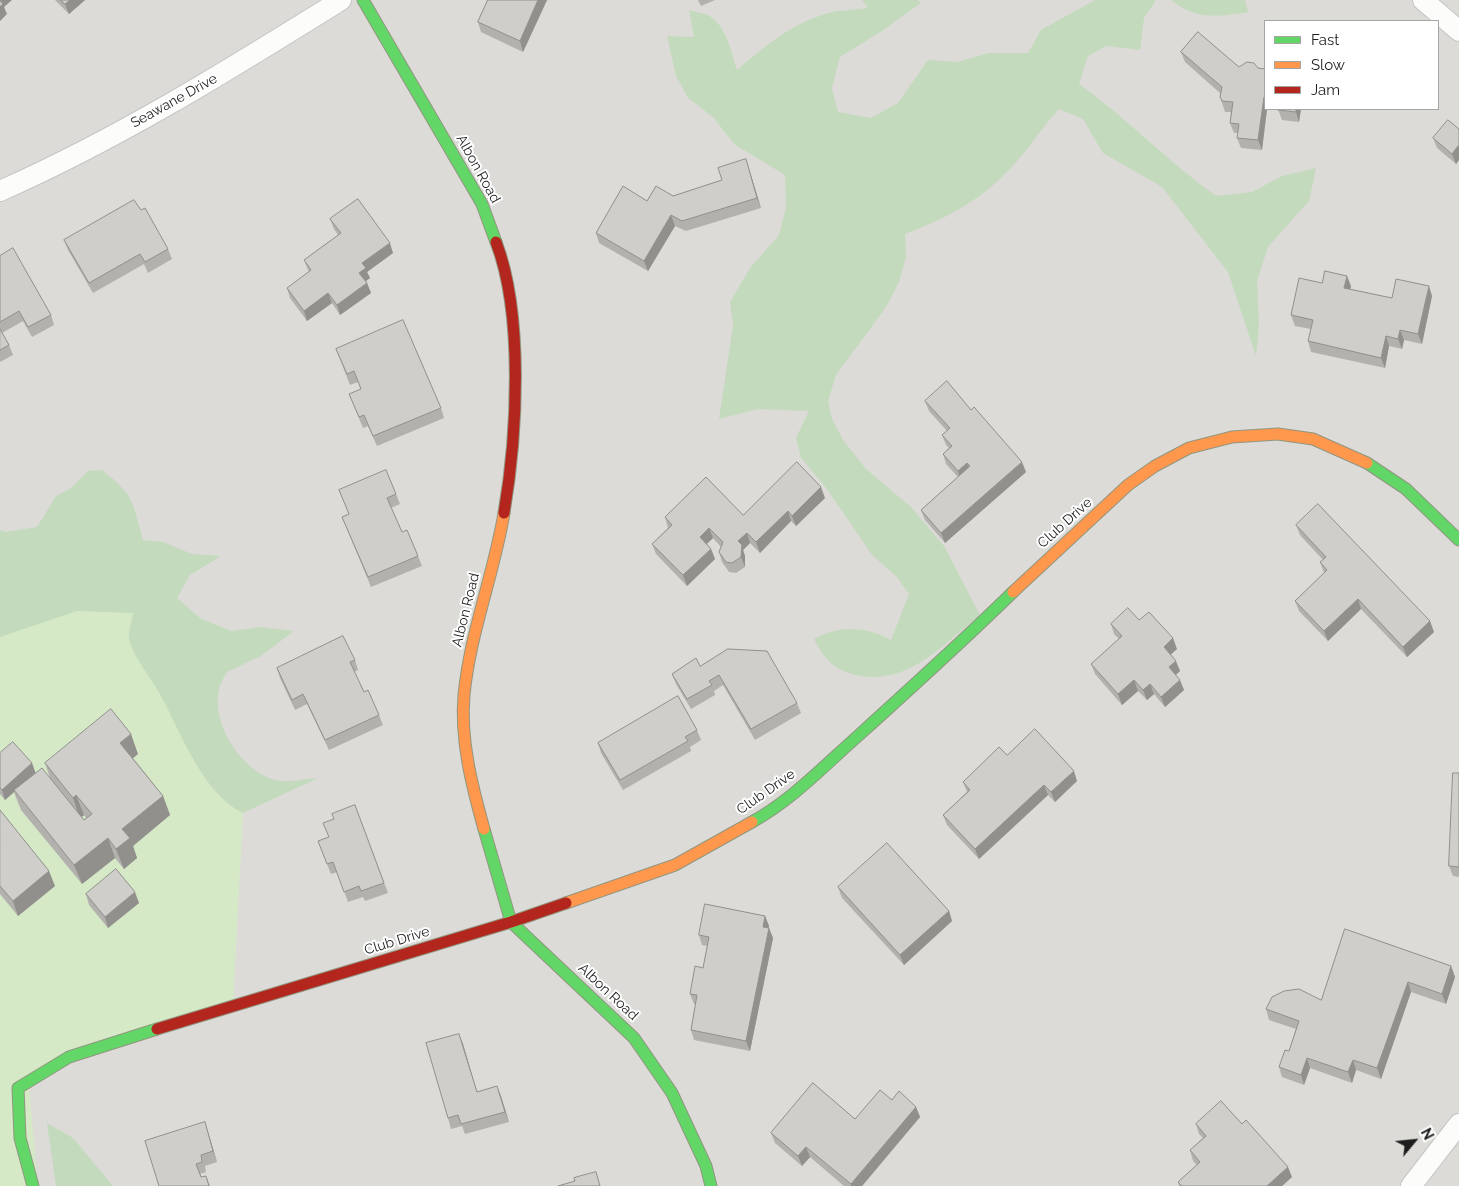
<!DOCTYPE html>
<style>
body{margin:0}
#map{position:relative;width:1459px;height:1186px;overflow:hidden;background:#edece7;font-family:Raleway,sans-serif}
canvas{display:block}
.legend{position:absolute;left:1264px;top:20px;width:175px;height:90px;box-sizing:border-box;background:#fff;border:1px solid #a5a5a5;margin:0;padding:6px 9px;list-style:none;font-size:15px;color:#1e1e1e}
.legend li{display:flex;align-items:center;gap:10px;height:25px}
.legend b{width:25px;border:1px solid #a5a5a5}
.north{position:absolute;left:1389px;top:1116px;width:50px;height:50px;-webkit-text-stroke:4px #fff;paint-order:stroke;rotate:62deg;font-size:14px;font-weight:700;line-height:20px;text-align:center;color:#1e1e1e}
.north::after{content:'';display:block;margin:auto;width:18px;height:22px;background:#1e1e1e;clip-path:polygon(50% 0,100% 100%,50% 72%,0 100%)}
</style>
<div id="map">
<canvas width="1459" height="1186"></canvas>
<ul class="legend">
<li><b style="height:6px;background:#63d668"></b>Fast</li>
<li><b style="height:6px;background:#ff974d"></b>Slow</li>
<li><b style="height:6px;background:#b3261e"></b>Jam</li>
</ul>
<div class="north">N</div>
</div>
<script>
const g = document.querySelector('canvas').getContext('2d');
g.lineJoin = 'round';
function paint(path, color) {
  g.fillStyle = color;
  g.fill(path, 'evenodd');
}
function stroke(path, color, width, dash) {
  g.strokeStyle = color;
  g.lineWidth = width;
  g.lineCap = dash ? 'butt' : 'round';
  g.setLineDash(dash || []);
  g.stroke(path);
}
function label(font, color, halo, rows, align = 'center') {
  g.font = font + ' Raleway,sans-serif';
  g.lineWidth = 4;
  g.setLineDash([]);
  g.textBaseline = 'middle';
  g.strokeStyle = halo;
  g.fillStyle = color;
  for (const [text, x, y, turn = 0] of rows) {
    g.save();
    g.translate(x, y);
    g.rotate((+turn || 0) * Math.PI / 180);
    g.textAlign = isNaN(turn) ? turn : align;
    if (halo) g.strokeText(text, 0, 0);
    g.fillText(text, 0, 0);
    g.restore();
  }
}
const residential = new Path2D(`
 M0 0H1459V1186H38L18 1110 0 620ZM1265 21H1438V109H1265Z`);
const grass = new Path2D(`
 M145 572 243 813 233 1006 28 1076 38 1186H0V620Z`);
const forest = new Path2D(`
 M862 0H918L921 3 882 31 840 57 832 88 838 112 871 118 898 103 928 60 957 62 989 53H1028L1041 30 1095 0H1156L1144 18 1140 50 1106 46 1088 56 1079 84C1128 119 1168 162 1216 196L1252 192 1282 176 1316 168 1309 201 1268 247 1257 281 1259 325 1256 356 1228 272 1162 187 1103 153 1083 119 1059 109C1044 125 1032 144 1017 161 985 198 950 217 905 234L906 257 899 282 886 307 836 375 828 401 832 419 843 440 866 469 911 507 944 546 980 615C946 642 910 684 862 676 836 672 826 662 814 639 840 625 866 626 891 640L909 594 896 576 872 555 827 489 801 458 796 438 809 411 758 409 719 419 733 325 730 302 750 268 779 235 786 207 785 175 734 144 713 117 688 98 676 76 667 36 694 37 689 10C694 12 703 13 708 15 727 26 731 52 737 70 763 48 788 26 822 15 836 10 853 10 868 8Z
 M1171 0H1245L1248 12C1218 17 1195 20 1171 0Z
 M102 470C135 496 132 501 143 540L163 542 192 554 221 556 190 575 177 598 200 618 231 631 262 627 294 631 261 656 227 672C224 677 220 684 219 690 211 724 242 771 275 780 287 783 305 779 318 778L243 813C203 794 181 733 161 696 151 677 134 659 129 639 128 632 132 620 133 613L77 611 0 637V530L5 532 37 527 56 496 71 488 88 471Z
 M47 1123 73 1138 113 1186H56Z`);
const street = new Path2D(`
 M1423 0 1459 31
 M0 191C120 138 230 69 341 0
 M1411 1186 1459 1124`);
const fast = new Path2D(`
 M363 0 482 204 496 242
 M1367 463 1406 489 1459 540
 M752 822C792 800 825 765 859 735 911 688 963 641 1013 592
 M484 829 511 922 634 1038 672 1093 706 1166 711 1186
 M33 1186 20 1138 18 1088 69 1057 157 1029`);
const slow = new Path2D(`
 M1013 592 1128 485 1155 466 1189 448 1232 437 1278 434 1313 439 1367 463
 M484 829C472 786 460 740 464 695 470 633 494 574 504 513
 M566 903 675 865 752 822`);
const jam = new Path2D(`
 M496 242C524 315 517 437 504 513
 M157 1029 511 922 566 903`);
const wall = new Path2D(`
 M55 0H85L69 14Z
 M488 0H547L523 52 481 32 478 22Z
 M698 0H715L701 6Z
 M1181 52 1239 67 1265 69V109H1267L1262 150 1241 148 1237 138 1238 133H1234L1230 123 1231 112H1225L1220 97V93L1185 62Z
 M1278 109H1301L1299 122 1282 120Z
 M1459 129V160L1456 164 1437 148 1433 138Z
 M746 159 761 208 686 231 675 226 648 271 599 243 596 233 647 201 673 196 722 180Z
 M141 210 168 249 172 259 148 273 144 264 93 293 68 250 64 240Z
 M330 219 393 253 367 272 370 278 366 281 371 293 340 315 332 303 307 321 290 298 287 288 309 272 304 260 338 235 334 229Z
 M0 256 51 315 54 325 32 337 23 321 2 333 9 345 13 355 0 362Z
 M1322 283 1351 286 1350 289 1392 298 1432 296 1422 344 1404 340 1402 349 1389 346 1385 368 1311 352 1308 341 1311 329 1295 326 1291 315Z
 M336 349 441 408 444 418 377 446 368 426 363 428 349 394 361 390 358 382 350 385Z
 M925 401 1026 472 945 543 925 520 921 510 958 477 946 464 943 454 949 448 946 445 942 435 947 431 929 411Z
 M339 490 396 494 400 504 391 508 402 532 418 556 422 566 371 587 342 517 349 514Z
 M825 498 796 526 791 521 760 553 750 543 743 550 745 556V567L736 573 729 572 722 562 719 552 721 547 713 538 707 544 711 549 715 559 687 586 656 554 652 544 668 528 665 517 743 515Z
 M1296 525 1434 632 1407 657 1361 609 1328 641 1299 611 1295 601 1324 573 1320 562 1323 560 1300 535Z
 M1139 620 1177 649 1171 654 1180 671 1176 675 1184 690 1165 707 1154 694 1147 700 1138 691 1122 705 1095 674 1091 664 1119 639 1114 634 1111 624Z
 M355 660 358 670 354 672 364 692 379 715 383 725 329 750 307 704 295 710 280 678 277 668Z
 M700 666 797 703 801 713 755 740 723 685 714 691 715 695 691 709 676 684 672 674Z
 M697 730 701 740 690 747 691 751 623 790 601 753 598 743Z
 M0 753 32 763 35 773 50 778 45 763 138 754 133 758 163 796 170 815 133 846 137 858 124 869 115 858 82 884 21 810 14 792 5 800 0 794ZM84 815 86 818 84 820 82 817Z
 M1007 755 1077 781 1055 802 1048 795 979 859 947 825 943 815 967 792 963 782Z
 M1459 773V877L1453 876 1449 866Z
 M355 805 388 893 365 901 363 897 348 902 337 872 331 874 318 841 329 837 333 820Z
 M0 810 55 886 18 916 0 894Z
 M838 887 949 911 952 921 904 965 842 898Z
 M86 894 139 903 108 928 89 905Z
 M765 916 769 926 768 928 773 938 750 1051 694 1040 691 1030 696 1004H694L690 994 703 968 707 946 702 945 699 935Z
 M1451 966 1455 977 1446 1004 1411 992 1381 1079 1356 1070 1352 1083 1310 1068 1304 1085 1282 1077 1279 1067 1289 1051 1296 1029 1269 1020 1266 1009 1321 1000Z
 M463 1044 477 1092 497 1086 509 1122 465 1134 462 1126 451 1129 448 1118Z
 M892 1100 916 1107 920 1117 862 1186H844L810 1157 802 1166 775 1143 771 1133 855 1119Z
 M205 1122 217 1162 205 1166 206 1172 200 1174 201 1177 206 1176 210 1186H159Z
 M1196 1124 1292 1177 1282 1186H1179L1178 1182 1197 1165 1193 1161 1190 1150 1203 1138 1199 1134Z`);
const shadedWall = new Path2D(`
 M0 0H12L4 7 7 14 0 21Z
 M70 0H85L69 14 65 4Z
 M538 0H547L523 52 520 41Z
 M1264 97 1265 101V109H1267L1262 150 1258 140Z
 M1296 109H1301L1299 122 1296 112Z
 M1458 146 1459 148V160L1456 164 1452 154Z
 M746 159 749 169 761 208 757 198Z
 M671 215 675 226 648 271 644 261Z
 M390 243 393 253 367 272 370 278 363 283 359 273 362 263Z
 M1347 276 1351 286 1348 298 1344 288Z
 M367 283 371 293 340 315 337 305Z
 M1429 286 1432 296 1422 344 1418 334Z
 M328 293 332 303 307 321 304 311Z
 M1400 330 1404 340 1402 349 1398 339Z
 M1386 336 1389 346 1385 368 1381 358Z
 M1022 462 1026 472 945 543 941 533Z
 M967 463 971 473 961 482 958 471Z
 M821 487 825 498 796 526 792 516Z
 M788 511 791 521 760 553 756 542Z
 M709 528 713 538 703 547 700 537Z
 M747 533 750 543 743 550 745 556V567L741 557 738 541Z
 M711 549 715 559 687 586 683 575Z
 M1358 599 1361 609 1328 641 1324 631Z
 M1430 621 1434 632 1407 657 1403 647Z
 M1173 638 1177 649 1168 657 1164 647Z
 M1176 661 1180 671 1173 677 1169 667Z
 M1134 680 1138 691 1122 705 1118 694Z
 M1180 680 1184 690 1165 707 1161 697Z
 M1150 684 1154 694 1147 700 1143 690Z
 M131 734 138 754 128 762 120 743Z
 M32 763 36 774 14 790V792L5 800 2 790Z
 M1074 771 1077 781 1055 802 1051 792Z
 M1044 785 1048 795 979 859 975 849Z
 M76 795 84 815 80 818 73 798Z
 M163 796 170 815 133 846 137 858 124 869 116 849 122 829Z
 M108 838 115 858 82 884 74 865Z
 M49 871 55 886 18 916 13 901Z
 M135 892 139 903 108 928 105 917Z
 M949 911 952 921 904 965 900 955Z
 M765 916 769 926 767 937 763 927Z
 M769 928 773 938 750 1051 746 1041Z
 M1451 966 1455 977 1446 1004 1442 994Z
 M1408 982 1411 992 1381 1079 1377 1068Z
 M459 1034 463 1044 480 1102 477 1092Z
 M1307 1058 1310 1068 1304 1085 1301 1075Z
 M1353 1060 1356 1070 1352 1083 1348 1072Z
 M497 1086 501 1096 509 1122 505 1112Z
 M916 1107 920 1117 862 1186H851V1184Z
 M205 1122 217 1162 213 1151Z
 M806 1147 810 1157 802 1166 798 1156Z
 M1288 1167 1292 1177 1282 1186H1267Z`);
const building = new Path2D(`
 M0 0 3 4 0 7Z
 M61 0H70L65 4Z
 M488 0H538L520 41 478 22Z
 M1198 32 1239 67 1247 62 1254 63 1258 68 1265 69V97H1264L1258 140 1237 138 1239 124 1230 123 1233 102 1222 101 1220 97 1222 87 1181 52Z
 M1278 109H1296V112L1278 110Z
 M1448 120 1459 129V147L1458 146 1452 154 1433 138Z
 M746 159 757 198 682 221 671 215 644 261 596 233 623 186 647 201 656 186 673 196 722 180 718 168Z
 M358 199 390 243 362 263 366 268 359 273 367 283 337 305 328 293 304 311 287 288 311 270 304 260 341 233 330 219Z
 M134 200 141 210 145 208 168 249 145 262 140 254 89 283 64 240Z
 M13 248 51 315 28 327 19 311 0 322V256Z
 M1325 271 1347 276 1344 288 1392 298 1396 279 1429 286 1418 334 1400 330 1398 339 1386 336 1381 358 1308 341 1313 320 1291 315 1299 278 1322 283Z
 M403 320 441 408 373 436 364 415 359 417 349 394 361 389 354 371 347 374 336 349Z
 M0 329 9 345 0 350Z
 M947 381 971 410 974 407 1022 462 941 533 921 510 970 466 967 463 958 471 943 454 952 446 942 435 950 428 925 401Z
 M797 462 821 487 792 516 788 511 756 542 747 533 738 541 742 545 741 557 732 563 726 562 719 552 723 542 709 528 700 537 711 549 683 575 652 544 672 525 665 517 706 477 743 515Z
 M386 470 396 494 387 498 402 532 407 530 418 556 368 577 342 517 349 514 339 490Z
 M1318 504 1430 621 1403 647 1358 599 1324 631 1295 601 1327 570 1320 562 1326 557 1296 525Z
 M1128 608 1139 620 1149 612 1173 638 1164 647 1176 661 1169 667 1180 680 1161 697 1150 684 1143 690 1134 680 1118 694 1091 664 1122 636 1111 624Z
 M343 636 355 660 350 662 364 692 368 690 379 715 325 740 303 694 292 700 277 668Z
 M728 649 767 651 797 703 751 729 719 675 709 681 712 685 687 699 672 674 696 658 700 666Z
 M678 696 697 730 685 737 688 741 620 780 598 743Z
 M111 709 131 734 120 743 163 796 122 829 130 838 116 849 108 838 74 865 14 790 42 768 84 820 92 814 76 795 73 798 45 763Z
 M1035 729 1074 771 1051 792 1044 785 975 849 943 815 970 790 963 782 999 747 1007 755Z
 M13 742 32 763 2 790 0 788V753Z
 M1453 773H1459V867L1449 866Z
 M355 805 384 883 361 891 359 886 344 892 333 862 327 864 318 841 329 837 323 823 334 819 332 814Z
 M0 810 49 871 13 901 0 886Z
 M887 843 949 911 900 955 838 887Z
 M116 869 135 892 105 917 86 894Z
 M705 904 765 916 763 927 769 928 746 1041 691 1030 697 995 690 994 695 966 703 968 709 937 699 935Z
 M1345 929 1451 966 1442 994 1408 982 1377 1068 1353 1060 1348 1072 1307 1058 1301 1075 1279 1067 1285 1050 1289 1051 1299 1021 1266 1009 1272 997 1284 991 1299 989 1321 1000Z
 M459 1034 477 1092 497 1086 505 1112 461 1124 458 1115 448 1118 426 1043Z
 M813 1083 855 1119 880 1090 892 1100 899 1091 916 1107 851 1184 806 1147 798 1156 771 1133Z
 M1221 1101 1242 1124 1246 1120 1288 1167 1267 1186H1182L1178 1182 1200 1162 1190 1150 1206 1136 1196 1124Z
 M205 1122 213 1151 201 1155 202 1162 196 1164 201 1177 206 1176 209 1186H159L145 1141Z
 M596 1172 600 1186H558L575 1181 574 1178Z`);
const streetNames = [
 ["Seawane Drive",174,101,-29],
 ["Albon Road",478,169,61],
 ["Club Drive",1065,523,-42],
 ["Albon Road",466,610,-76],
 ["Club Drive",766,792,-35],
 ["Club Drive",397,941,-17],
 ["Albon Road",608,992,43]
];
paint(residential, '#dcdbd8');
paint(grass, '#d5e9c7');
paint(forest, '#c4dabd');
stroke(street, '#c5c5c3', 22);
stroke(fast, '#919680', 13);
stroke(slow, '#919680', 13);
stroke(jam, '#919680', 13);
stroke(street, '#fcfcfb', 20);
stroke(fast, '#63d668', 11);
stroke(slow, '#ff974d', 11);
stroke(jam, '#b3261e', 11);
paint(wall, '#b2b1ae');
paint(shadedWall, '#91908d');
paint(building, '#cfceca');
stroke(building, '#91908d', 1);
label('14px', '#1e1e1e', '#fff', streetNames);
</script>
